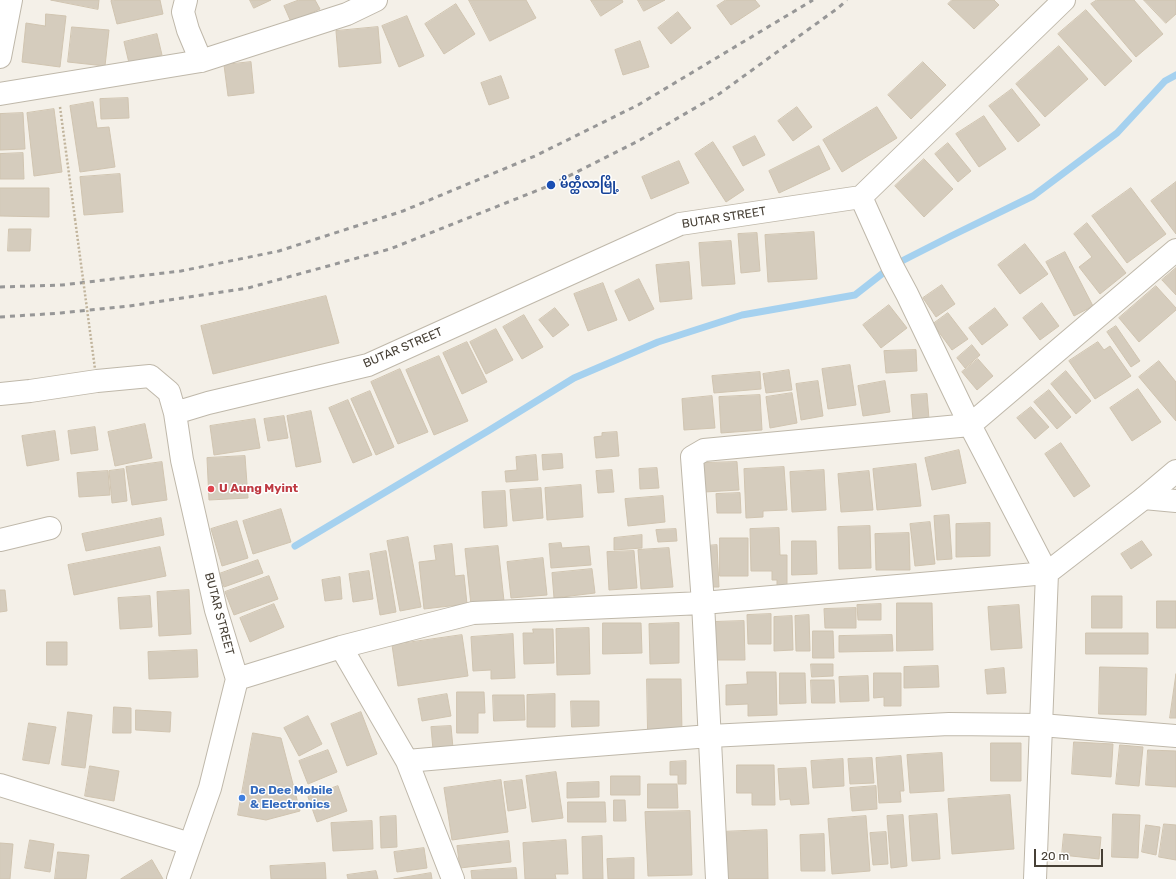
<!DOCTYPE html>
<meta charset="utf-8">
<style>
body{margin:0}
#map{position:relative;width:1176px;height:879px;overflow:hidden;background:#f4f0e8;font-family:Rubik,sans-serif}
canvas{display:block}
.scale{position:absolute;left:1034px;top:849px;width:69px;height:18px;box-sizing:border-box;border:2px solid #474036;border-top:0;padding-left:5px;font-size:12px;line-height:14px;white-space:nowrap;color:#474036;-webkit-text-stroke:3px #fff;paint-order:stroke}
</style>
<div id="map">
<canvas width="1176" height="879"></canvas>
<div class="scale">20 m</div>
</div>
<script>
const g = document.querySelector('canvas').getContext('2d');
g.lineJoin = 'round';
function stroke(path, color, width, dash) {
  g.strokeStyle = color;
  g.lineWidth = width;
  g.lineCap = dash ? 'butt' : 'round';
  g.setLineDash(dash || []);
  g.stroke(path);
}
function paint(path, color) {
  g.fillStyle = color;
  g.fill(path, 'evenodd');
}
function label(font, color, halo, rows, align = 'center') {
  g.font = font + ' Rubik,"Noto Sans Myanmar",sans-serif';
  g.lineWidth = 3;
  g.setLineDash([]);
  g.textBaseline = 'middle';
  g.strokeStyle = halo;
  g.fillStyle = color;
  for (const [text, x, y, turn = 0] of rows) {
    g.save();
    g.translate(x, y);
    g.rotate((+turn || 0) * Math.PI / 180);
    g.textAlign = isNaN(turn) ? turn : align;
    if (halo) g.strokeText(text, 0, 0);
    g.fillText(text, 0, 0);
    g.restore();
  }
}
const stream = new Path2D(`
 M295 546 488 431 574 378 658 342 742 315 855 295 892 266 951 236 1033 196 1117 133 1165 81 1176 75`);
const building = new Path2D(`
 M51 0H99L98 9Z
 M114 0H160L163 14 117 24 111 1Z
 M250 0H271L254 8Z
 M299 0H315L320 9 291 22 284 6Z
 M469 0H526L536 18 490 41Z
 M591 0H622L623 2 601 16Z
 M638 0H665L644 11Z
 M726 0H755L760 6 731 25 717 6Z
 M952 0H994L999 5 974 29 948 4Z
 M1097 0H1134L1163 34 1136 57 1091 4Z
 M1144 0H1176V14L1166 23Z
 M456 4 475 34 444 54 425 24Z
 M1086 10 1132 61 1105 86 1058 34Z
 M678 12 691 28 671 44 658 28Z
 M46 14 66 16 60 67 22 62 26 23 45 26Z
 M407 16 424 56 399 67 382 26Z
 M72 27 109 30 105 66 68 62Z
 M378 27 381 63 339 67 336 31Z
 M157 34 162 55 129 63 124 42Z
 M640 41 649 67 623 75 615 50Z
 M1059 46 1088 79 1045 117 1016 84Z
 M251 62 254 93 228 96 224 65Z
 M923 62 946 85 911 119 888 95Z
 M501 76 509 98 489 105 481 83Z
 M1012 89 1040 125 1018 142 989 106Z
 M128 98 129 118 101 119 100 99Z
 M93 102 97 128 109 127 115 167 80 172 70 106Z
 M797 107 812 127 793 141 778 121Z
 M877 107 897 138 842 172 823 140Z
 M54 109 62 172 34 176 27 113Z
 M23 113 25 149 0 150V114Z
 M984 116 1006 149 979 167 956 134Z
 M755 136 765 155 743 166 733 147Z
 M713 142 744 190 726 202 695 154Z
 M948 143 971 171 958 182 935 154Z
 M819 146 830 169 779 193 769 171Z
 M23 153 24 179H0V154Z
 M924 159 953 189 924 217 895 186Z
 M679 161 689 183 651 199 642 177Z
 M120 174 123 212 84 215 80 177Z
 M1176 182V234L1151 201Z
 M0 188H49V217L0 216Z
 M1131 188 1166 234 1127 263 1092 216Z
 M1087 223 1126 273 1100 294 1079 267 1092 257 1074 234Z
 M9 229H31L30 251H8Z
 M814 232 817 279 768 282 765 235Z
 M757 233 760 271 741 273 738 234Z
 M731 241 735 284 702 286 699 243Z
 M1025 244 1048 274 1020 294 998 265Z
 M1065 252 1093 306 1074 316 1046 262Z
 M689 262 692 299 660 302 656 265Z
 M1176 268V295L1162 280Z
 M639 279 654 309 629 321 615 291Z
 M603 283 617 320 588 331 574 294Z
 M942 285 955 304 936 317 923 298Z
 M1156 286 1176 308V310L1139 342 1119 318Z
 M326 296 339 343 213 374 201 326Z
 M1042 303 1059 326 1040 340 1023 318Z
 M889 305 907 328 881 348 863 325Z
 M555 308 569 325 553 337 539 320Z
 M995 308 1008 325 982 345 969 328Z
 M948 313 968 339 952 350 933 324Z
 M524 315 543 347 522 359 503 327Z
 M1116 326 1140 361 1131 367 1107 332Z
 M496 329 513 360 486 374 470 342Z
 M467 342 487 382 462 394 443 353Z
 M1098 342 1104 350 1110 346 1131 376 1095 399 1069 361Z
 M972 345 980 355 965 368 957 358Z
 M916 350 917 371 886 373 884 351Z
 M439 356 468 421 434 435 406 370Z
 M978 359 993 376 977 390 962 372Z
 M1159 361 1176 382V421L1139 377Z
 M850 365 856 405 828 409 822 369Z
 M400 369 428 432 398 444 371 382Z
 M789 370 792 390 766 393 763 374Z
 M1066 371 1091 401 1076 414 1051 384Z
 M760 372 761 389 714 393 712 376Z
 M818 381 823 416 801 420 796 384Z
 M885 381 890 412 863 416 858 386Z
 M1138 389 1161 422 1132 441 1110 408Z
 M1049 390 1071 417 1057 429 1034 402Z
 M370 391 394 447 376 455 351 399Z
 M792 393 797 423 770 428 766 397Z
 M927 394 929 419 913 420 911 395Z
 M760 395 762 430 721 433 719 397Z
 M712 396 715 428 684 430 682 399Z
 M348 400 372 455 353 463 329 408Z
 M1031 407 1049 427 1035 439 1017 418Z
 M311 411 321 462 296 467 287 416Z
 M284 416 288 438 268 441 264 419Z
 M255 419 260 448 214 455 210 426Z
 M145 424 152 458 115 466 108 432Z
 M95 427 98 450 71 454 68 431Z
 M55 431 59 460 27 466 22 436Z
 M617 432 619 456 596 458 594 437 602 436V433Z
 M1061 443 1090 486 1074 497 1045 454Z
 M959 450 966 483 932 490 925 458Z
 M562 454 563 468 543 470 542 455Z
 M536 455 538 480 506 482 505 471 517 470 516 457Z
 M245 456 248 498 209 500 207 458Z
 M162 462 167 500 132 505 126 467Z
 M737 462 739 490 704 492 702 463Z
 M916 464 921 506 877 510 873 469Z
 M784 467 787 510 763 511V517L746 518 744 469Z
 M657 468 659 488 640 489 639 469Z
 M124 469 127 501 112 503 109 471Z
 M612 470 614 492 598 493 596 471Z
 M824 470 826 510 792 512 790 472Z
 M108 471 110 495 79 497 77 473Z
 M869 471 873 510 841 512 838 474Z
 M581 485 583 517 547 520 545 488Z
 M541 488 543 518 513 521 510 490Z
 M505 491 507 526 484 528 482 492Z
 M740 493 741 513H717L716 494Z
 M663 496 665 522 628 526 625 499Z
 M281 509 291 542 253 554 243 521Z
 M949 515 952 559 937 560 934 516Z
 M161 518 164 535 86 551 82 534Z
 M237 521 248 558 222 566 211 529Z
 M930 522 935 564 915 566 910 524Z
 M990 523V556L956 557V524Z
 M870 526 871 568 839 569 838 527Z
 M779 528 780 555H787V590H777V580H772V571H751L750 529Z
 M676 529 677 541 658 542 656 530Z
 M909 533 910 570H876L875 534Z
 M642 535V548L614 550V538Z
 M408 537 421 607 400 611 387 541Z
 M720 538H748V576H720Z
 M792 541H816L817 574 792 575Z
 M1142 541 1152 555 1131 569 1121 554Z
 M561 543 562 548 589 546 591 565 551 568 549 544Z
 M452 544 455 576 464 575 467 604 424 609 419 562 436 560 434 546Z
 M717 545 719 587H707L706 546Z
 M498 546 504 601 471 605 465 549Z
 M160 547 166 576 74 595 68 565Z
 M669 548 673 587 641 589 638 550Z
 M386 551 396 612 380 615 370 554Z
 M634 551 637 588 609 590 607 552Z
 M543 558 547 595 511 598 507 562Z
 M258 560 263 573 224 587 219 574Z
 M592 569 595 593 554 598 552 573Z
 M369 571 373 599 353 602 349 574Z
 M269 576 278 599 234 615 225 592Z
 M340 577 342 599 325 601 322 580Z
 M0 590H5L7 611 0 612Z
 M189 590 191 634 159 636 157 592Z
 M150 596 152 627 120 629 118 598Z
 M1092 596H1122V628H1092Z
 M1157 601H1176V628H1157Z
 M897 603H932L933 650 897 651Z
 M274 604 284 627 250 642 240 618Z
 M881 604V620H858L857 605Z
 M1019 605 1022 648 991 650 988 607Z
 M856 608V628H825L824 609Z
 M771 614V644H748L747 615Z
 M809 615 810 651H796L795 616Z
 M792 616 793 650 774 651V617Z
 M744 621 745 660H713L712 622Z
 M603 623H641L642 653 603 654Z
 M679 623V663L650 664 649 624Z
 M589 628 590 674 557 675 556 629Z
 M533 629H553L554 663 524 664 523 633H533Z
 M813 631H833L834 658H813Z
 M1086 633H1148V654H1086Z
 M513 634 515 678 491 679V670L473 671 471 637Z
 M462 635 468 676 398 686 392 645Z
 M892 635 893 651 839 652V636Z
 M47 642H67V665H47Z
 M197 650 198 677 149 679 148 652Z
 M811 664H833V676L812 677Z
 M938 666 939 687 904 688V667Z
 M1100 667 1147 668 1146 715 1099 714Z
 M1004 668 1006 693 987 694 985 670Z
 M747 672H776L777 715 748 716V704L726 705V685L747 684Z
 M780 673H805L806 703 780 704Z
 M874 673H901V706H884V697L874 698Z
 M1176 674V718H1170Z
 M868 676 869 701 840 702 839 677Z
 M647 679H681L682 733H648Z
 M811 680H834L835 703H812Z
 M457 692H484L485 713H478V733H457Z
 M447 694 451 716 422 721 418 699Z
 M555 694V727H527V695Z
 M493 695H524L525 720 494 721Z
 M571 701H599V726L572 727Z
 M114 707 131 708V733H113Z
 M136 710 171 712 170 732 136 730Z
 M68 712 92 715 85 768 62 765Z
 M361 712 377 754 347 766 331 724Z
 M308 716 322 744 299 756 284 728Z
 M29 723 56 727 49 764 23 760Z
 M451 726 453 748 433 750 431 727Z
 M253 733 281 738 300 811 266 820 238 815Z
 M1074 742 1113 744 1111 777 1072 774Z
 M991 743H1021V781H991Z
 M1120 745 1143 747 1139 786 1116 784Z
 M328 750 337 772 308 784 299 761Z
 M1148 750 1176 751V787L1146 785Z
 M942 753 944 791 910 793 907 755Z
 M901 756 904 791H900L901 802 879 803 876 758Z
 M872 758 874 783 850 784 848 759Z
 M843 759 844 786 813 788 811 761Z
 M686 761V784H678V775H670V762Z
 M737 765H774L775 805H752V793H737Z
 M90 766 119 771 114 801 85 796Z
 M806 768 809 804 791 805 790 799 780 800 778 769Z
 M556 772 563 818 532 822 526 776Z
 M611 776H640V795H611Z
 M501 780 508 832 452 840 444 788Z
 M522 780 526 808 508 811 504 782Z
 M599 782V797L567 798V783Z
 M648 784H677L678 808H648Z
 M338 786 347 811 317 822 308 797Z
 M876 786 877 809 852 811 850 788Z
 M1010 795 1014 849 952 854 948 799Z
 M614 800H625L626 821H614Z
 M568 802H605L606 822H568Z
 M690 811 692 875 648 876 645 812Z
 M937 814 940 859 912 861 909 816Z
 M1113 814 1140 815 1138 858 1112 857Z
 M903 815 907 866 891 868 887 816Z
 M396 816 397 847 381 848 380 817Z
 M866 816 870 871 832 874 828 819Z
 M372 821 373 849 333 851 331 823Z
 M1164 824 1176 825V860L1159 857Z
 M1146 825 1160 827 1156 855 1142 852Z
 M767 830 768 879H720L719 832Z
 M886 832 888 864 873 865 870 833Z
 M824 834 825 871H801L800 835Z
 M1064 834 1101 837 1099 859 1062 855Z
 M602 836 603 879H583L582 837Z
 M30 840 54 844 50 872 25 868Z
 M566 840 568 874H555L556 879H525L523 843Z
 M509 841 511 862 460 868 457 846Z
 M0 843 13 844 10 879H0Z
 M424 848 427 868 397 872 394 852Z
 M58 852 89 855 86 879H55Z
 M634 858V879H608L607 859Z
 M152 860 163 879H121Z
 M325 863 326 879H271L270 866Z
 M516 868 517 879H472L471 871Z
 M376 871 378 879H348L347 875Z
 M431 873 432 879H394Z`);
const path = new Path2D(`
 M60 107 75 219`);
const minor = new Path2D(`
 M186 0 183 12 188 30 201 61
 M0 57 11 0
 M0 94 201 61 347 14 376 0
 M861 197 1064 0
 M0 394 30 391 97 381 150 376 169 392 175 413
 M1144 498 1176 501
 M0 540 50 528
 M341 647 407 761 453 879
 M237 679 341 647 473 613 703 603 1047 573 970 425 907 294 892 266 861 197
 M237 679 216 610 182 460 175 413 208 403 368 365 680 224 861 197
 M407 761 557 748 710 736 949 724 1041 725 1176 736
 M0 785 190 844
 M178 879 210 788 237 679
 M717 879 703 603 692 457 704 450 970 425 1176 250`);
const tertiary = new Path2D(`
 M1035 879 1047 573 1144 498 1176 471`);
const rail = new Path2D(`
 M0 287 62 285 181 271 279 251 403 211 535 156 638 105 813 0
 M0 317 61 313 129 306 248 288 390 249 551 185 640 140 719 94 838 8 847 0`);
const pathBridge = new Path2D(`
 M75 219 95 369`);
const markers = [
 [551,185,5,"#1a4fb4"],
 [211,489,4,"#e0444e"],
 [242,798,4,"#3f7fe0"]
];
const transitNames = [
 ["မိတ္ထီလာမြို့",560,185]
];
const streetNames = [
 ["BUTAR STREET",724,218,-9],
 ["BUTAR STREET",403,348,-23],
 ["BUTAR STREET",219,614,75]
];
const healthNames = [
 ["U Aung Myint",219,489]
];
const shopNames = [
 ["De Dee Mobile",250,791],
 ["& Electronics",250,805]
];
stroke(stream, '#a5d1ef', 7);
paint(building, '#d5ccbd');
stroke(building, '#d0c4b0', 1);
stroke(minor, '#bfb8aa', 24);
stroke(tertiary, '#bfb8aa', 24);
stroke(path, '#c1b49c', 2.5, [2, 2]);
stroke(minor, '#fff', 22);
stroke(tertiary, '#fff', 22);
stroke(rail, '#979797', 3, [5, 5]);
stroke(pathBridge, '#c1b49c', 2.5, [2, 2]);
for (const [x, y, r, color] of markers) {
  const dot = new Path2D();
  dot.arc(x, y, r, 0, 2 * Math.PI);
  g.fillStyle = color;
  g.fill(dot);
  stroke(dot, '#fff', 1.5);
}
label('bold 12px', '#164399', '#fff', transitNames, 'left');
label('12px', '#474036', '#fff', streetNames);
label('bold 12px', '#be3a42', '#fff', healthNames, 'left');
label('bold 12px', '#366cbe', '#fff', shopNames, 'left');
</script>
